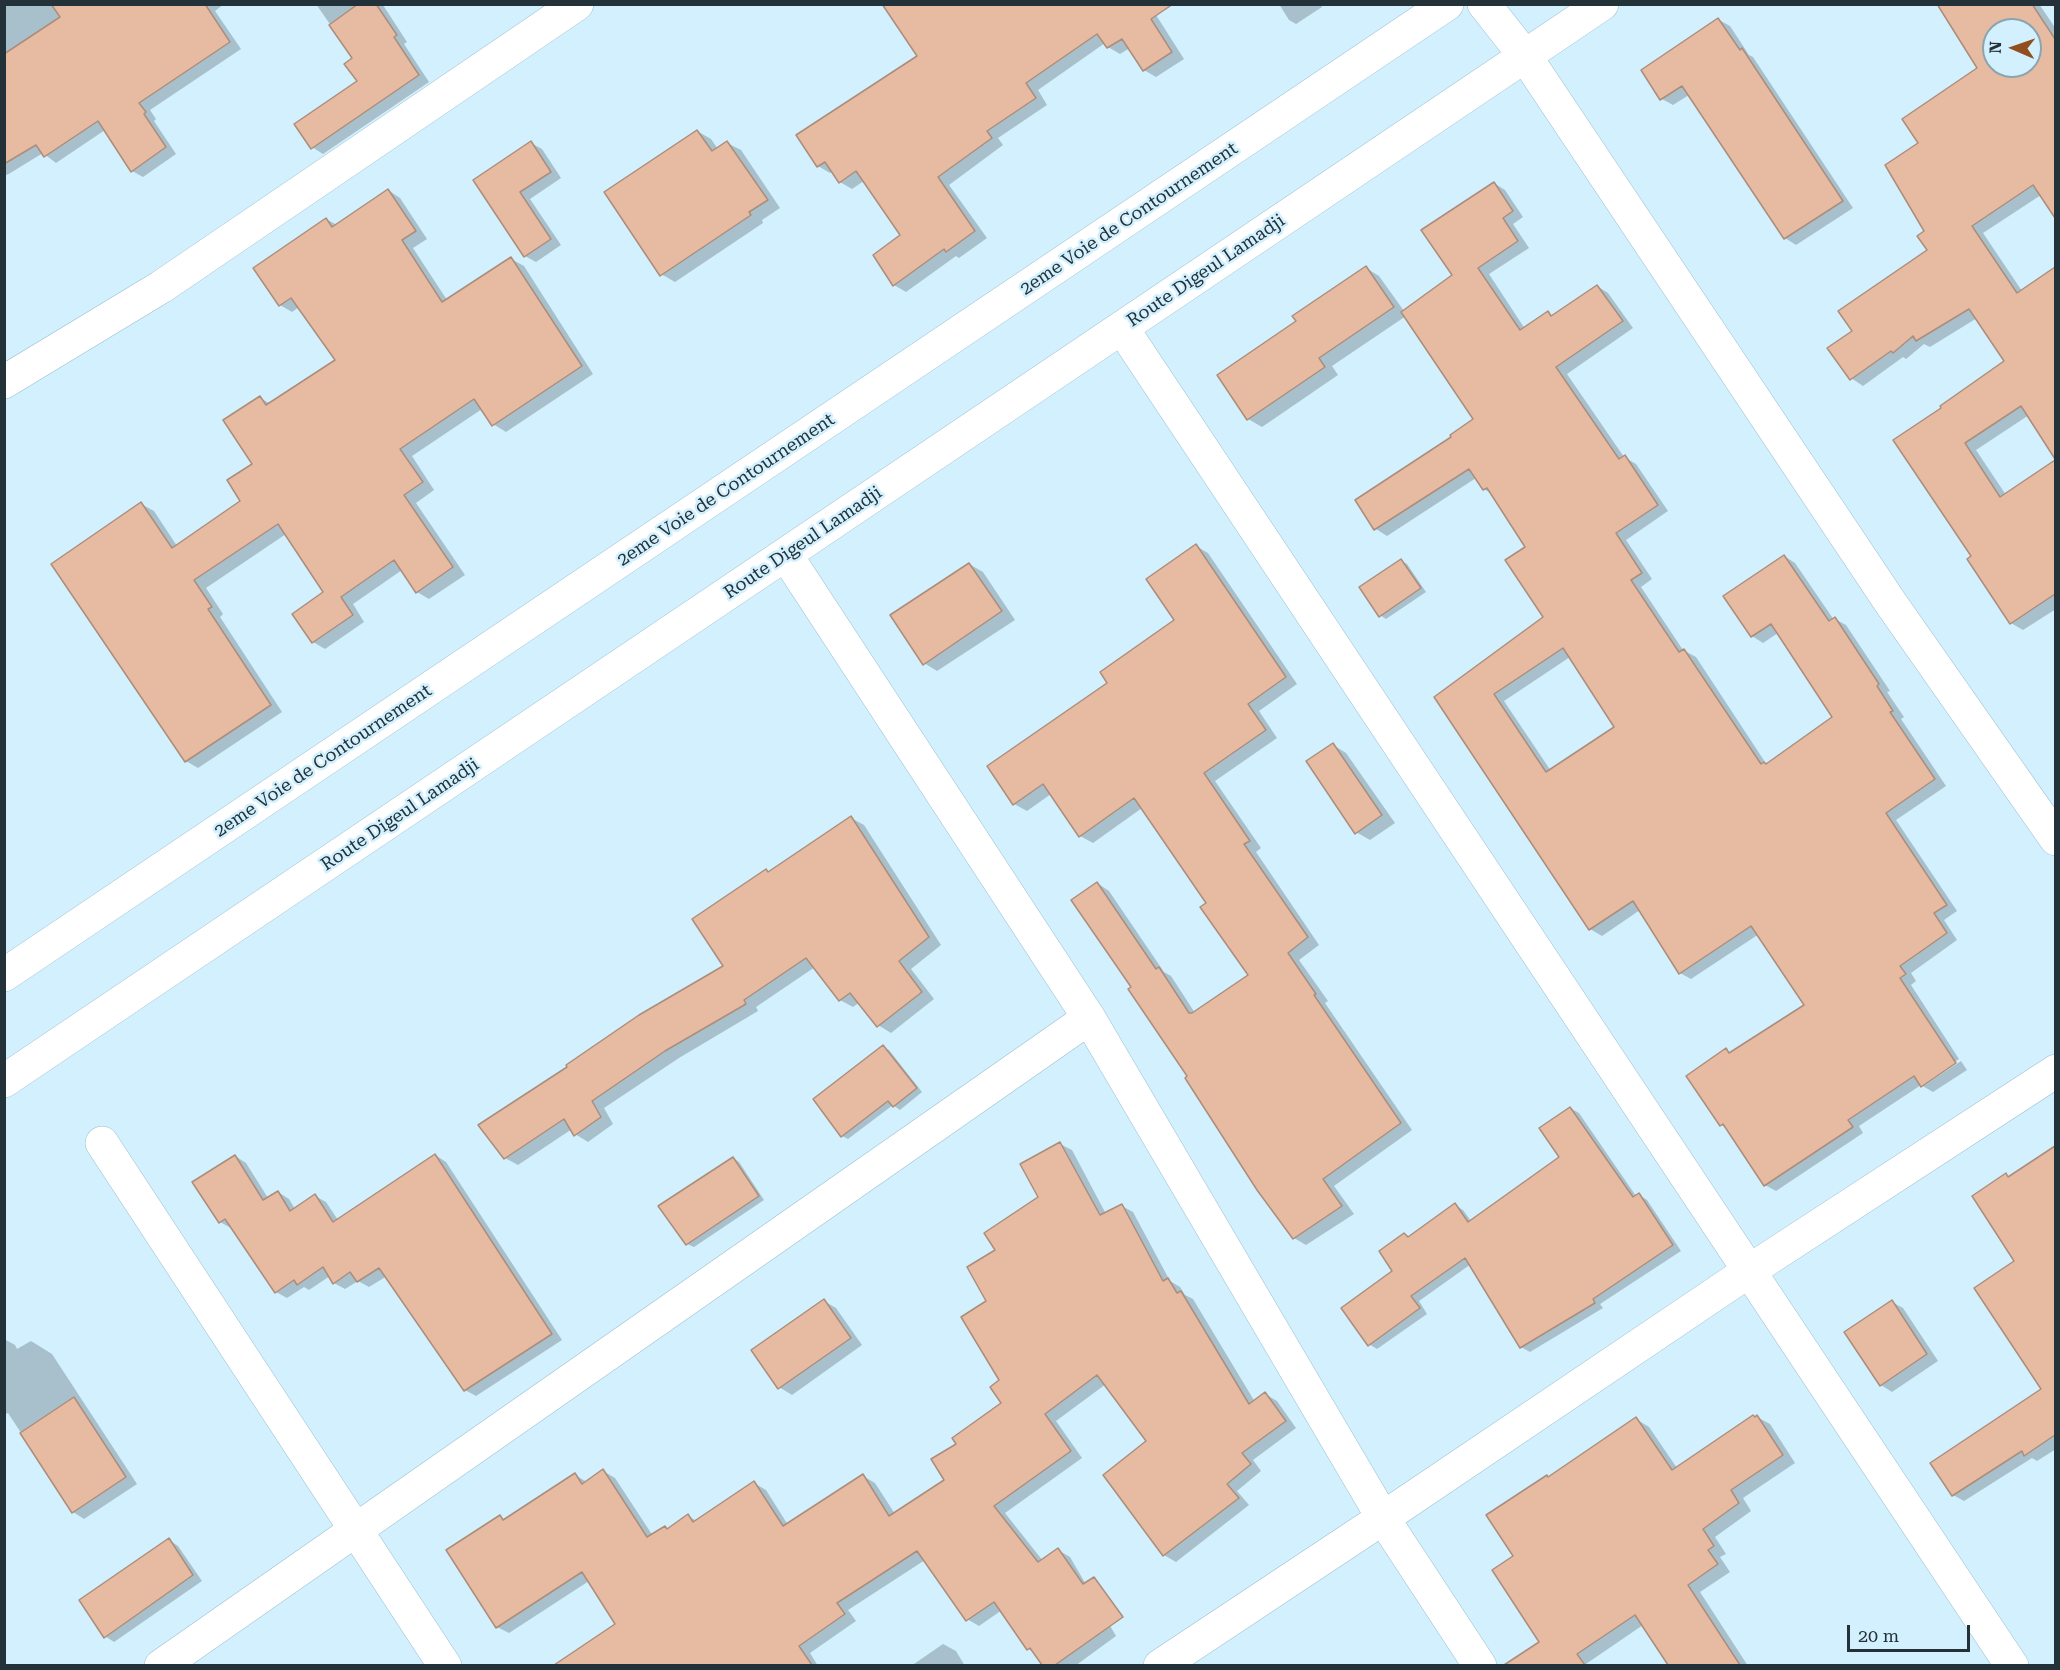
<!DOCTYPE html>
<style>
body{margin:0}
#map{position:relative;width:2060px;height:1670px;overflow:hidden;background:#d2f0fe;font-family:"Roboto Serif",serif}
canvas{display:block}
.frame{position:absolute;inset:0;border:6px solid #233138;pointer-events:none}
.north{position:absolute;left:1982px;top:18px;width:60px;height:60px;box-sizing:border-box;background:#d2f0fe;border:2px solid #8ca4af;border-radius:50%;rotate:272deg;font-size:16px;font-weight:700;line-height:24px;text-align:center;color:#233138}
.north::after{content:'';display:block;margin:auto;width:21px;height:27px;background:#914e1f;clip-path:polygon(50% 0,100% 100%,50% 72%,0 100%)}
.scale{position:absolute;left:1847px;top:1625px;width:123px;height:27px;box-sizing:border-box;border:3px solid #233138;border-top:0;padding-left:8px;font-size:18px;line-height:21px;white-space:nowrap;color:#233138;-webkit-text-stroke:4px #d2f0fe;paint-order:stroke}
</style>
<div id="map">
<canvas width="2060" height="1670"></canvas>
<div class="frame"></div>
<div class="north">N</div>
<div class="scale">20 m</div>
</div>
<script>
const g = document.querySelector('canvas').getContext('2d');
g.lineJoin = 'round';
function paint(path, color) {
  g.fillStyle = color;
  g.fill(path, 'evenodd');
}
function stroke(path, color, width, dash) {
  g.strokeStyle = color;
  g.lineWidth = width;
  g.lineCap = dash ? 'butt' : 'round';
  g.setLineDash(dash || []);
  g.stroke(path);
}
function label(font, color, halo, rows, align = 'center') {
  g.font = font + ' "Roboto Serif",serif';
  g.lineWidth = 5;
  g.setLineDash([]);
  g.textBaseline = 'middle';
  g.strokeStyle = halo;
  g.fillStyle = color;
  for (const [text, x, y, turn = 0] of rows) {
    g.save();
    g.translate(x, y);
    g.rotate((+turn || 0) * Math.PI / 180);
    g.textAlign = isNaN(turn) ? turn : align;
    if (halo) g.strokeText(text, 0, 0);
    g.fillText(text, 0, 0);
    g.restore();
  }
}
const shadow = new Path2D(`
 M4 4H224L215 11 241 49 150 110 156 119 154 121 176 154 143 177 132 171 105 130 56 163 43 153 7 175 4 173Z
 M316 4H384L383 5 407 42 404 44 429 82 323 154 312 147 359 81 354 59Z
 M1149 4 1184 59 1156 77 1144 70 1130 48 1120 54 1108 47 1105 43 1038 90 1047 105 998 138 1003 145 949 185 987 238 959 258 956 256 906 292 894 285 902 235 864 181 852 189 840 182 833 171 830 173 818 166 798 135Z
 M1279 4H1320L1322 7 1296 24 1289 20Z
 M1939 4H2039L2056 29V216L2041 195 1983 233 2022 291 2056 269V456L2029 415 1976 450 2006 495 2056 462V609L2023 630 2011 623 1973 557 1895 441 2006 362 1977 318 1930 347 1924 344 1906 359 1903 357 1863 386 1851 378 1854 331 1929 251 1926 232 1920 143 1979 69ZM1994 30H2030V66H1994Z
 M1719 20 1730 26 1749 55 1753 57 1853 208 1796 245 1785 238 1689 95 1673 105 1662 99Z
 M697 131 711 139 718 149 727 143 741 150 780 208 762 220 763 223 675 282 661 274Z
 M531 143 542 149 561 178 530 199 561 245 536 262 525 256 475 181Z
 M1494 183 1505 190 1523 217 1513 224 1529 248 1489 274 1525 329 1548 313 1554 316 1597 286 1608 293 1633 328 1567 374 1624 457 1636 464 1668 511 1626 540 1652 579 1641 587 1683 650 1696 657 1767 765 1834 718 1778 633 1763 643 1752 636 1784 556 1795 563 1834 620 1835 619 1846 625 1890 691 1887 692 1904 717 1901 719 1946 786 1896 820 1957 911 1944 920 1957 940 1911 973 1916 981 1911 985 1959 1059 1923 1083 1925 1085 1961 1061 1967 1070 1933 1092 1921 1085 1859 1126 1863 1133 1776 1191 1765 1185 1728 1129 1721 1125 1726 1050 1732 1054 1806 1005 1759 934 1691 979 1680 973 1640 910 1602 936 1590 929 1436 697 1545 618 1527 547 1492 494 1484 489 1476 478 1387 536 1376 529 1357 500 1454 438 1476 419 1406 316 1332 366 1338 375 1262 427 1248 419 1298 321 1366 268 1379 276 1404 311 1455 276ZM1570 657 1616 727 1551 771 1504 701Z
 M388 190 400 198 427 239 413 248 447 300 511 259 524 266 593 374 506 432 493 424 482 409 412 456 434 490 416 503 465 575 429 599 417 592 402 570 353 604 364 622 325 649 313 642 325 593 286 534 206 588 223 614 220 617 282 712 198 768 186 761 141 504 154 511 177 546 243 502 254 465 260 398 271 404 337 360 299 307 292 312 280 305 326 219 337 225Z
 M1196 546 1208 553 1297 684 1259 711 1277 738 1215 781 1261 848 1256 852 1319 945 1299 960 1328 1001 1325 1003 1412 1130 1334 1186 1354 1214 1306 1245 1294 1238 1133 987 1097 883 1109 891 1164 972 1171 976 1195 1013 1250 975 1208 903 1142 808 1093 843 1080 836 1051 794 1027 811 1014 804 1110 683 1176 621Z
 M1401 561 1407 564 1426 592 1386 619 1380 615Z
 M969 564 983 572 1015 620 937 671 924 663Z
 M1333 745 1346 753 1395 823 1370 840 1356 832Z
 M851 818 864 825 941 945 911 969 934 999 891 1033 878 1025 860 1002 853 1007 840 1000 815 967 756 1007 758 1011 679 1058 604 1108 613 1124 588 1142 575 1134 572 1129 518 1165 505 1158 725 967 766 871 769 872Z
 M883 1047 889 1050 922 1092 900 1110 893 1105 848 1139 842 1136Z
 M1570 1108 1579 1113 1636 1196 1639 1195 1647 1200 1681 1251 1600 1304 1603 1308 1530 1352 1521 1347 1471 1264 1419 1301 1427 1314 1377 1349 1369 1344 1394 1271 1404 1234 1410 1237 1455 1205 1463 1210 1471 1221 1561 1157Z
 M1060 1144 1072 1150 1106 1214 1122 1206 1133 1212 1170 1281 1180 1287 1185 1295 1193 1299 1255 1402 1265 1394 1277 1401 1296 1428 1253 1460 1261 1471 1237 1491 1249 1505 1176 1562 1164 1555 1105 1475 1148 1441 1106 1384 1056 1421 1082 1458 1005 1513 1043 1561 1058 1550 1070 1557 1116 1636 1075 1666H1043L1035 1653 1028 1649 1002 1610 979 1626 967 1619 925 1560 848 1610 856 1621 810 1653 818 1666H597L584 1647 617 1624 589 1581 509 1633 497 1627 500 1517 506 1520 575 1475 587 1482 603 1471 615 1478 653 1536 665 1528 668 1529 688 1516 697 1521 754 1483 766 1490 788 1525 863 1476 875 1483 895 1514 946 1481 958 1445 1003 1403 1002 1381 988 1302 997 1251 1040 1198Z
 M2056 1148V1449L2037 1461 2032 1458 1964 1501 1953 1495 2043 1389 2016 1261 2006 1175 2010 1177Z
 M435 1155 446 1162 562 1340 476 1396 465 1390 387 1276 369 1287 358 1281 345 1289 334 1283 330 1276 309 1290 304 1287 287 1298 276 1292 232 1227 231 1228 220 1222 235 1156 246 1163 268 1198 278 1192 289 1199 295 1209 315 1196 326 1202 338 1220Z
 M733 1158 739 1162 764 1200 694 1247 687 1244Z
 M824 1301 836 1308 862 1345 792 1395 779 1387Z
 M1892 1302 1903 1308 1938 1361 1892 1392 1881 1385Z
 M4 1339 15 1345 17 1349 31 1341 52 1354 137 1484 84 1519 73 1512 8 1413 4 1415Z
 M1757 1417 1770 1424 1795 1463 1743 1498 1751 1511 1715 1537 1726 1554 1720 1557 1730 1572 1700 1592 1748 1666H1670L1643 1625 1583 1666H1553V1661L1515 1556 1549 1478 1636 1419 1649 1427 1677 1468Z
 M169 1540 178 1546 202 1581 114 1642 105 1636Z
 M943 1644 956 1651 965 1666H911Z`);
const building = new Path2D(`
 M51 4H205L230 42 139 103 146 112 144 114 166 147 131 172 98 121 44 157 36 145 4 164V54L60 17Z
 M358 4H376L397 35 394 37 419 75 311 149 294 124 357 81 344 64 352 58 329 25Z
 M882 4H1173L1151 19 1172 52 1143 71 1122 39 1107 48 1097 34 1026 83 1036 98 987 131 992 138 938 177 975 231 946 252 944 249 893 286 873 255 900 235 856 171 839 183 825 162 817 167 796 135 917 56Z
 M1937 4H2032L2055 39V218L2033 185 1972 226 2017 293 2055 267V459L2021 406 1965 443 2000 497 2055 460V594L2010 624 1967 559 1971 556 1893 440 1941 408 1940 406 2004 361 1969 309 1916 341 1913 336 1893 353 1891 351 1850 380 1827 348 1852 331 1838 311 1927 250 1917 236 1924 231 1885 165 1918 143 1902 119 1977 68ZM1994 30H2030V66H1994Z
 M1718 18 1740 50 1742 48 1843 201 1784 239 1682 86 1660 100 1641 70Z
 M697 130 712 151 727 141 768 200 749 212 751 215 660 276 604 192Z
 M531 141 551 172 520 192 551 239 524 257 473 180Z
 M1494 182 1513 211 1503 218 1518 241 1478 268 1520 330 1548 311 1551 316 1597 285 1623 321 1556 367 1619 459 1625 455 1658 505 1616 533 1642 573 1631 580 1679 652 1684 649 1761 764 1764 762 1766 764 1832 717 1771 624 1751 637 1723 596 1784 555 1829 621 1835 617 1879 684 1877 686 1893 711 1890 712 1935 779 1886 813 1947 905 1934 913 1947 933 1900 966 1906 974 1900 978 1956 1063 1921 1087 1914 1076 1848 1120 1853 1127 1764 1186 1723 1124 1720 1126 1686 1076 1726 1048 1729 1053 1804 1005 1751 926 1679 974 1633 901 1589 930 1434 697 1543 617 1505 560 1525 547 1487 488 1483 490 1469 469 1374 530 1355 500 1451 437 1450 435 1473 419 1401 312 1452 275 1421 230ZM1563 648 1614 727 1546 772 1494 694Z
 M388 189 416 231 402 240 442 302 511 257 582 366 492 426 474 399 400 449 423 482 404 495 453 567 416 593 394 560 341 597 353 615 312 643 292 614 323 592 278 524 194 580 212 607 208 609 271 705 185 762 51 564 141 502 172 548 240 501 227 480 252 464 223 420 260 396 266 405 335 360 291 298 279 306 253 268 326 218 332 227Z
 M1366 266 1394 307 1319 358 1325 367 1247 420 1217 375 1296 321 1292 316Z
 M1196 544 1286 677 1248 704 1266 730 1204 773 1250 841 1244 844 1308 937 1288 953 1316 994 1314 995 1401 1123 1323 1179 1342 1206 1293 1239 1257 1190 1185 1078 1187 1076 1128 989 1131 987 1071 900 1097 882 1156 969 1159 967 1189 1013H1192L1248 975 1200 907 1206 903 1134 798 1079 837 1043 784 1013 805 987 766 1107 683 1100 672 1174 620 1146 579Z
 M1401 559 1421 588 1379 617 1359 587Z
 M969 563 1002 611 923 665 890 615Z
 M1333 743 1382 815 1355 834 1306 761Z
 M851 816 929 937 899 961 922 992 877 1027 850 993 839 1001 806 958 744 1000 746 1004 665 1051 592 1101 601 1117 574 1136 564 1119 504 1159 478 1125 567 1067 566 1065 639 1015 723 966 692 919 766 869 768 872Z
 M883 1045 917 1088 893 1107 888 1101 841 1137 813 1099Z
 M1570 1107 1633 1197 1639 1193 1673 1245 1593 1299 1595 1303 1520 1348 1465 1258 1411 1296 1420 1308 1368 1346 1341 1308 1392 1271 1379 1251 1404 1233 1408 1237 1455 1203 1468 1222 1559 1157 1539 1128Z
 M1060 1142 1100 1215 1122 1204 1163 1281 1168 1278 1177 1293 1181 1291 1249 1404 1265 1392 1286 1421 1242 1453 1251 1464 1227 1484 1239 1498 1163 1556 1103 1475 1146 1441 1097 1375 1045 1414 1071 1451 994 1506 1038 1562 1058 1548 1083 1584 1094 1577 1123 1617 1055 1665H1042L1030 1648 1027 1650 994 1602 966 1621 917 1551 837 1603 845 1614 799 1646 812 1665H554L615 1624 582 1572 496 1628 446 1550 500 1515 503 1520 575 1473 582 1484 603 1469 647 1537 665 1526 667 1529 688 1514 693 1522 754 1481 783 1526 863 1474 889 1516 944 1480 931 1459 956 1444 952 1438 1001 1403 990 1387 999 1380 961 1317 986 1301 967 1267 995 1250 984 1233 1038 1197 1020 1164Z
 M2055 1146V1435L2024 1456 2022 1451 1952 1496 1930 1463 2041 1389 1974 1288 2014 1261 1972 1196 2006 1173 2008 1177Z
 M435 1154 552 1334 464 1391 379 1268 357 1282 350 1272 333 1284 323 1267 297 1285 294 1280 275 1293 225 1219 219 1223 192 1182 235 1155 263 1200 278 1191 290 1211 315 1194 333 1222Z
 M733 1157 759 1196 686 1245 658 1206Z
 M824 1299 851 1338 778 1389 751 1350Z
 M1892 1300 1927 1354 1880 1386 1844 1332Z
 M74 1397 126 1477 72 1513 20 1433Z
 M1753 1415 1755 1417 1757 1415 1783 1455 1731 1490 1739 1503 1703 1529 1714 1546 1708 1550 1718 1564 1688 1585 1740 1665H1668L1635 1615 1577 1654 1585 1665H1504L1539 1642 1492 1570 1513 1556 1486 1515 1547 1475 1548 1477 1636 1417 1672 1470Z
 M169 1538 193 1575 104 1638 79 1600Z`);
const minor = new Path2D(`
 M1484 4 1525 56 1890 602 2056 839
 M1122 328 2012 1666
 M4 382 161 287 577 4
 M786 555 1089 1018 1383 1518 1480 1666
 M102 1143 445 1666
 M161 1666 1089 1018
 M1160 1666 1383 1518 1749 1271 2056 1071`);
const major = new Path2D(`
 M4 975 1447 4
 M4 1081 1602 4`);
const streetNames = [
 ["2eme Voie de Contournement",1129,219,-34],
 ["Route Digeul Lamadji",1206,271,-34],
 ["2eme Voie de Contournement",726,490,-34],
 ["Route Digeul Lamadji",803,543,-34],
 ["2eme Voie de Contournement",323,761,-34],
 ["Route Digeul Lamadji",400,815,-34]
];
paint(shadow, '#0003');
paint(building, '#e6bba2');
stroke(building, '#ac8d7b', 1.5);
stroke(minor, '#9bbfcf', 34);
stroke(major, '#9bbfcf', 34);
stroke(minor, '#fff', 33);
stroke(major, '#fff', 33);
label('18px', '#233138', '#d2f0fe', streetNames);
</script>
